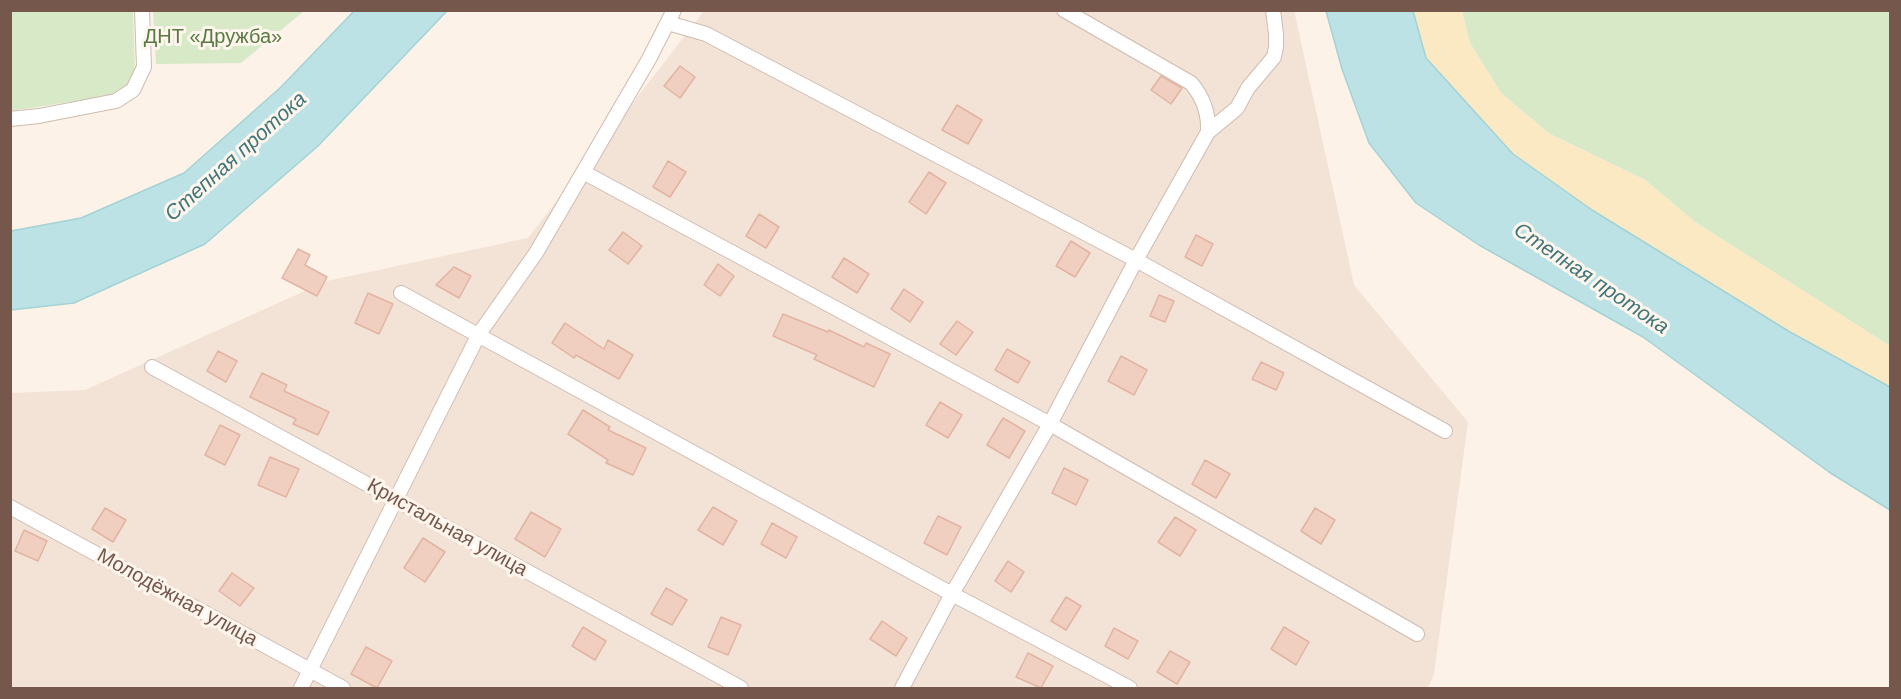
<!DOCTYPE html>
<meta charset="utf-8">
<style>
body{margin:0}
#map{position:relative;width:1901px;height:699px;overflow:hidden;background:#fcf2e7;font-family:Arial,sans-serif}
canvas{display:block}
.frame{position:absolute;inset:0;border:12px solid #75574c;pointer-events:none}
</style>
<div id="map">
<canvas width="1901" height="699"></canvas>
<div class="frame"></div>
</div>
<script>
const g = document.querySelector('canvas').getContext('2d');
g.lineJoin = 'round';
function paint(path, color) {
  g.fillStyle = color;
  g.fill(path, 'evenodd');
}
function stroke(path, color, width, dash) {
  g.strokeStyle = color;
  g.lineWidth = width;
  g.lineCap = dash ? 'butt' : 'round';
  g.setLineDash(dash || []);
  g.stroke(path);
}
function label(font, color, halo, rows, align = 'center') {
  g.font = font + ' Arial,sans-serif';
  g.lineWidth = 6;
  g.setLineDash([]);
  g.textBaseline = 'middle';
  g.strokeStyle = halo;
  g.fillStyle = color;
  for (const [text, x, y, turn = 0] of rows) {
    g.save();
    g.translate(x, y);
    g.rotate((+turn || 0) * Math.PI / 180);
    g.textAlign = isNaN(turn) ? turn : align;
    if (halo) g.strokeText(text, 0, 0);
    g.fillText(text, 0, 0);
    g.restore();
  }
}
const residential = new Path2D(`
 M1294 10 1354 285 1468 422 1434 674 1428 688H11L10 393 85 390 327 281 528 238 704 11Z`);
const green = new Path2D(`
 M11 11H133L135 73 121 94 11 111Z
 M153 11V10L304 11 241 63 156 64Z
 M1462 11H1890V346L1695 222 1645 180 1548 133 1501 93 1470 43Z`);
const sand = new Path2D(`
 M1413 11H1462L1470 43 1501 93 1548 133 1645 180 1695 222 1890 346V387L1790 332 1592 210 1513 154 1426 57Z`);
const water = new Path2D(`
 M354 11H447L318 146 205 244 74 303 11 310V231L81 218 184 173 281 87Z
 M1326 11H1413L1426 58 1513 154 1592 210 1790 332 1890 387V510L1829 472 1643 337 1479 245 1416 203 1369 143 1342 69Z`);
const building = new Path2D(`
 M680 66 695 77 680 98 664 86Z
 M1161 76 1182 88 1171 104 1151 90Z
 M957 105 982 120 968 144 942 130Z
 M668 161 686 172 670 197 653 187Z
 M929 172 946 183 926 214 909 202Z
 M759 214 779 227 766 248 746 236Z
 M623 232 642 246 628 264 609 250Z
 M1196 235 1213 244 1202 266 1185 257Z
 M1071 241 1090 253 1075 277 1056 266Z
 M298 249 310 255 305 265 327 277 317 296 282 278Z
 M844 258 869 274 857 293 832 277Z
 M718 264 734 276 720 296 704 285Z
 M454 267 471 276 459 298 436 285Z
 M904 289 923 302 910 322 891 309Z
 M368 293 393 304 379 334 355 323Z
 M1159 295 1174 301 1165 322 1150 316Z
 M783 314 828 332 829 330 864 347 866 343 890 354 874 387 814 359 817 355 773 336Z
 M957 321 973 332 956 355 940 344Z
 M565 323 604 349 608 340 633 355 619 379 576 355 574 358 552 343Z
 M1007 349 1030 362 1018 383 995 370Z
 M218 351 237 361 226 382 207 371Z
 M1121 356 1147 370 1134 395 1108 381Z
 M1261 362 1284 373 1276 390 1252 379Z
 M262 373 287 385 284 391 329 412 318 435 293 424 296 419 250 397Z
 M940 402 962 415 948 438 926 425Z
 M583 410 610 427 608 430 646 448 633 475 606 463 608 460 568 434Z
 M1003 418 1025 431 1009 458 987 445Z
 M220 425 240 435 225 465 205 455Z
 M270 457 299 469 286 497 258 485Z
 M1205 460 1230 474 1216 498 1192 484Z
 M1064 468 1088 480 1076 505 1052 493Z
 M713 507 737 521 723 545 698 530Z
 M105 508 126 520 113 542 92 529Z
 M1315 508 1335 520 1321 544 1301 531Z
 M531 512 561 529 545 557 515 539Z
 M938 516 961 527 947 555 924 543Z
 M1175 517 1196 530 1180 556 1158 542Z
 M772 523 797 537 786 558 761 544Z
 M24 530 47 541 38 561 15 551Z
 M423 538 445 552 425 582 404 568Z
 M1008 561 1024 572 1011 592 995 581Z
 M232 573 254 588 240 606 219 591Z
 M666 588 687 600 672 625 651 614Z
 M1066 597 1081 606 1066 630 1051 621Z
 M721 617 741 625 728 655 708 647Z
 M882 621 907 638 896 656 870 639Z
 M583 627 606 641 595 660 572 646Z
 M1284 627 1309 642 1296 665 1271 649Z
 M1114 628 1138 641 1128 659 1105 646Z
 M366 647 392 661 377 688 351 674Z
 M1170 651 1190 662 1177 684 1157 672Z
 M1028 653 1053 666 1041 688 1016 677Z`);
const street = new Path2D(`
 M1064 10 1191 83C1203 97 1209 113 1208 132
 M668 23 706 34 1136 260 1445 431
 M10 119 39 116 116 101 133 90 144 67 142 10
 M583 172 1050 424 1417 634
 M401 293 952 594 1130 688
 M152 367 741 688
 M10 507 343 688
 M301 688 479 334 536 253 649 59 674 10
 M902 688 952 594 1050 424 1136 260 1208 132 1237 108 1248 88 1274 57 1276 47V34L1273 10`);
const parkNames = [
 ["ДНТ «Дружба»",213,37]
];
const streetNames = [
 ["Кристальная улица",447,528,29],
 ["Молодёжная улица",177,598,29]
];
const waterNames = [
 ["Степная протока",236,157,-42],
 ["Степная протока",1591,279,34]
];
paint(residential, '#f3e3d6');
paint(green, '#d7e9c6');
paint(sand, '#fae9c3');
paint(water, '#bce2e5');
stroke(water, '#a3d3d6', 1.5);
paint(building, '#f0cfc0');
stroke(building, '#e2b4a1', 1.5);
stroke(street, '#cfbbb0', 16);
stroke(street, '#fff', 14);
label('20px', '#597a44', '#fef6ed', parkNames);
label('20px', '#75574c', '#fef6ed', streetNames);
label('italic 21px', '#407579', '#fef6ed', waterNames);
</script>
